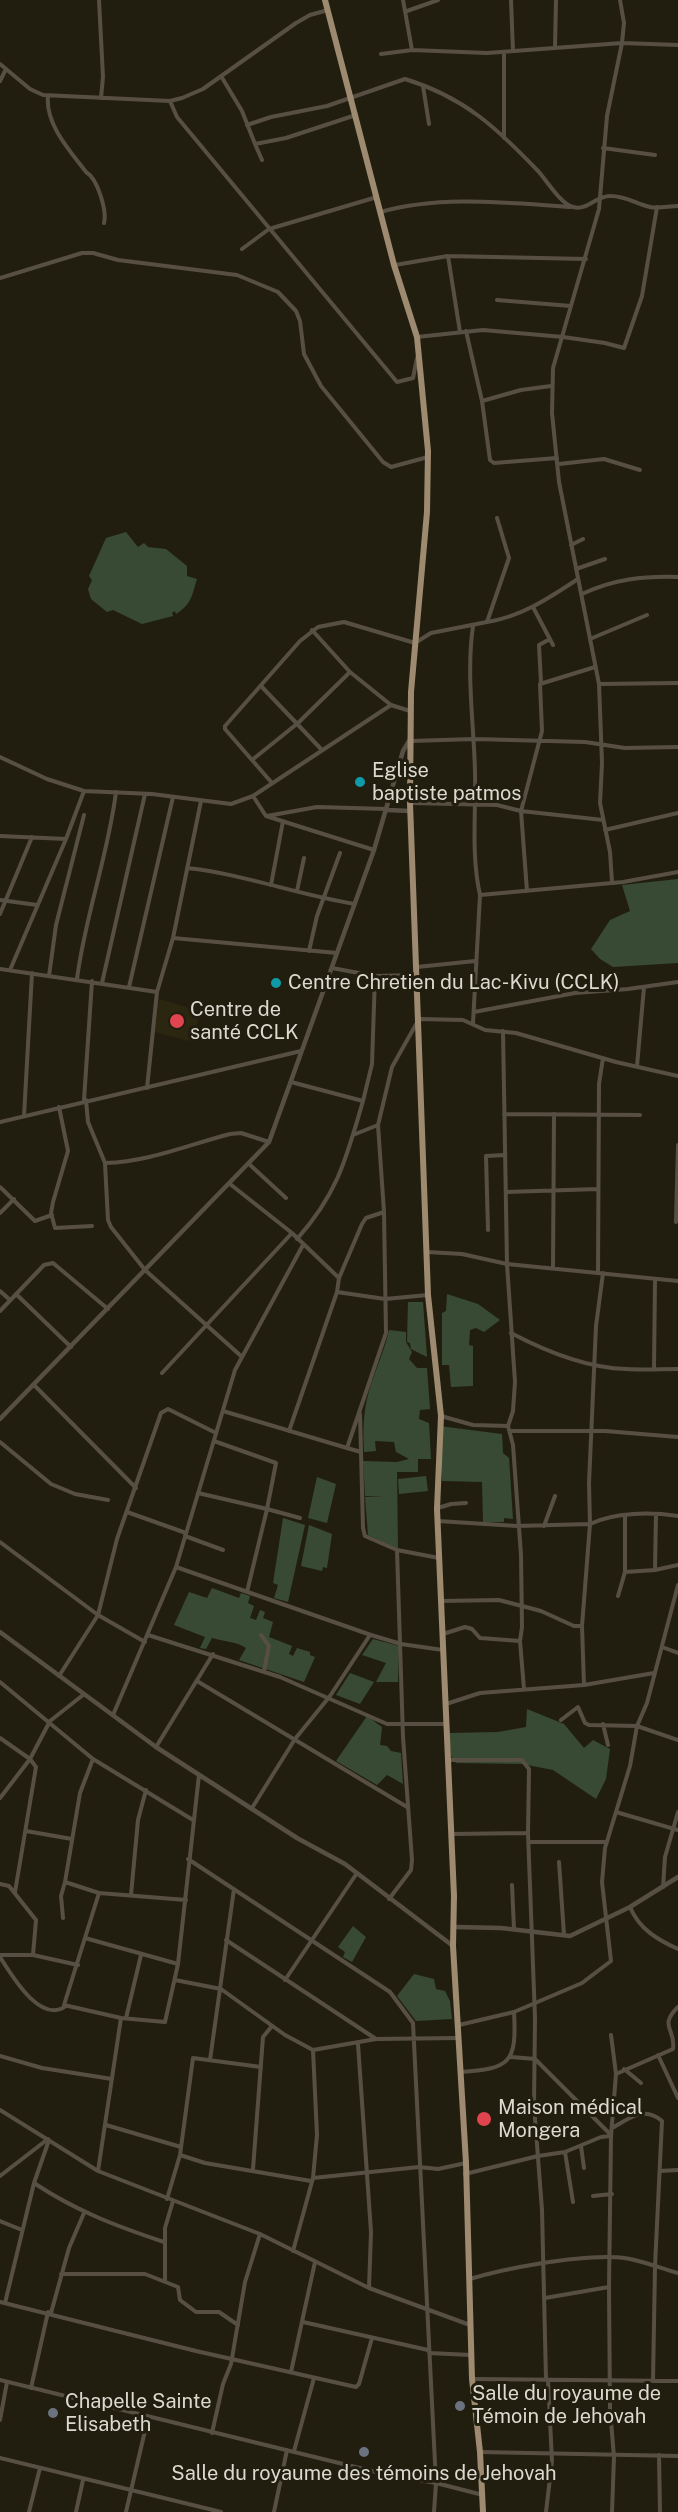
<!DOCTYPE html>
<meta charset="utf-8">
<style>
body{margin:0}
canvas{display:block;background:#211e0f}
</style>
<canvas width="678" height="2512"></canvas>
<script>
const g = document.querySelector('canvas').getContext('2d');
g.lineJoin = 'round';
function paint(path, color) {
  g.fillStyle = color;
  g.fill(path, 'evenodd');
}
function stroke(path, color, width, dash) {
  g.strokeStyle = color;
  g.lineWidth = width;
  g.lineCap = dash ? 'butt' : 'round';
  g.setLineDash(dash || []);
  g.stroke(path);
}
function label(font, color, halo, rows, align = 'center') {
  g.font = font + ' "Public Sans",sans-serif';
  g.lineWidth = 6;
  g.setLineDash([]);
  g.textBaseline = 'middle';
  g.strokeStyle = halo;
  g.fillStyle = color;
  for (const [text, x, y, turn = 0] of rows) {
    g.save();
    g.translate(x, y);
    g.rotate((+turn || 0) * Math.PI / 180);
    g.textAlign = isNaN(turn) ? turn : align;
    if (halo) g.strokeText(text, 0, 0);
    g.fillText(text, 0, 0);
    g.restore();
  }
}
const built = new Path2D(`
 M159 999 200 1011 193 1042 155 1032Z`);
const green = new Path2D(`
 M126 532 138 547 144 543 148 547 166 549 187 566V576L197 579C192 595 192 604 176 614L175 611 172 613 173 616 142 624 113 610 107 612 91 599 88 589 92 580 89 576 106 538Z
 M678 879V963L613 967 600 959 591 949 610 920 630 911 622 885Z
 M447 1294 478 1304 500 1320 484 1332 476 1328 470 1330 469 1345 473 1346V1386L451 1387 449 1365H442V1313L446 1311Z
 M408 1302H423L427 1357 411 1349 410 1343 407 1342Z
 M389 1330 406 1332V1342L412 1352 409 1359 417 1368H427L430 1409 420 1410 419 1419 429 1423 431 1459H418V1472H397L398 1549 368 1535 365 1497 383 1496H365L363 1461 397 1462 409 1459 396 1452 394 1442 375 1441 376 1451 364 1452C363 1434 363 1417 367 1399 372 1376 384 1354 389 1330Z
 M439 1426 502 1434 503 1453 509 1458 513 1519 504 1518V1522H483L482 1482 442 1481Z
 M426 1476 428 1491 399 1494 398 1479Z
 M317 1477 336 1484 327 1523 308 1518Z
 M283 1518 305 1525 288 1602 274 1598 278 1585 273 1583Z
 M309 1525 332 1534 327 1568 323 1567 322 1571 301 1566Z
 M212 1588 239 1598 241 1593 250 1596 248 1603 254 1606 250 1618 256 1620 260 1610 265 1612 263 1618 273 1622 269 1637 292 1646 289 1654 293 1656 297 1648 310 1652V1655L315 1657 304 1682 239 1660 246 1648C238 1642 222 1641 212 1638L206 1649 200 1648 205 1637 174 1625 189 1592 207 1598Z
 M373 1639 399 1646 398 1682H376L386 1663 362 1655Z
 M350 1673 374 1682 360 1704 336 1695Z
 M527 1709 564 1724 584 1748 593 1740 610 1749 606 1779 596 1799 553 1770 522 1764 456 1763 451 1756 449 1733 498 1732 526 1727Z
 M367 1716 382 1727 380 1745 387 1746 391 1751 401 1753 403 1784 387 1775 377 1785 336 1761Z
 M353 1926 366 1937 352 1962 343 1957 345 1952 338 1947Z
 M414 1974 434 1979 436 1989 445 1991 450 2001 452 2019 416 2021 397 1996Z`);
const minor = new Path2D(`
 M99 0 103 77 101 98
 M403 0 412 50
 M511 0 513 51
 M407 11 438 0
 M555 47 556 0
 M504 52V138
 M381 54 412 50 487 53 622 43 678 45
 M0 64 30 89 43 95 170 101 182 98 203 89 296 23 310 15 328 10
 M221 76 242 111 255 144 286 138 356 115
 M0 81 6 69
 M423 86 429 124
 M48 96C45 124 70 151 86 172 98 179 107 211 104 223
 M170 101 177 117 397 382 413 378 417 358
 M247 125 271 117 327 106 405 79C464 97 497 128 539 172 546 180 561 204 573 207 588 211 596 195 611 196 625 196 637 204 650 207 659 209 669 206 678 206
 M255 144 262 160
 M603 148 655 155
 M381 212C441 195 508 203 570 207
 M242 249 269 229 377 197
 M448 256 460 332
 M395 265 448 256 586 259
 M0 278 82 253H93L118 260 237 275 278 292 296 311 300 321 304 354 321 386 383 462 391 467 428 457
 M497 300 571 306
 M466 331 482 401 490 460 494 463 557 458
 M417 337 483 330 563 337 605 343 624 348 642 296 657 207
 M482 401 521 390 551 386
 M559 464 604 459 640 470
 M571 545 583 539
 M576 569 605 559
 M582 594C614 579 643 576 678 577
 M533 607 553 645
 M487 622C521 617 549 598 578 579
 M473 626C466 674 474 725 475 772 476 814 471 855 480 895
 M312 630 350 672 391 705
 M590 639 647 615
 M541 683 539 645 550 639
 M599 684 678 683
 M261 686 322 750
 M410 741 475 739 585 742 625 748 678 747
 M0 757 47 779 84 791 152 794 231 804 253 796 391 705 410 711
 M252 760 298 723 350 672
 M272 783 225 729V726L300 641 318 627 344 622 415 643 431 633 487 622 509 558 497 518
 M253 796 266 816 374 850
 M411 803 497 805 521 811 603 820
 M267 816 317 807 387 809
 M605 830 678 813
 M0 836 66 839
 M187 868C244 874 298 895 355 904
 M612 882 610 852 600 803 602 763 599 684 559 482 552 413 553 368 599 209 607 116 622 43 624 23 620 0
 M271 885 283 821
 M297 891 304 858
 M527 891 521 811 542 731 540 684 595 667
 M0 900 37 905
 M0 914 32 837
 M173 938 337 953
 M309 951 317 916 340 853
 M417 967 475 961
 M332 968 375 976 416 975
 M0 969 157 992
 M10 970 66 839 84 791
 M49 976 56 925 84 815
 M77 979C85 916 108 856 116 792
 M102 983 145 794
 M129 987 173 797
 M474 1012 575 993 628 989 678 982
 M473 1023 480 895 623 882 678 872
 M503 1031 507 1264 515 1382 513 1411 508 1426 513 1445 521 1555 522 1627 520 1641 524 1689
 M637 1066 644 987
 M291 1082 363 1101C346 1159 338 1193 297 1239
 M147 1088 157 992 173 938 201 801
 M84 1100 92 981
 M86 1100 88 1122 105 1163 108 1220 111 1227 145 1270 241 1356
 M363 1101 372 1064 375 976
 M59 1107 68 1151 53 1202 51 1213 55 1228 92 1226
 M504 1114 640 1115
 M24 1116 32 973
 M0 1122 301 1051
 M353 1135 378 1125
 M105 1163C148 1162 188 1145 230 1134L241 1133 269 1142
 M249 1164 286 1198
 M230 1184 292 1233 339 1278
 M0 1187 35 1221 52 1215
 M506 1192 598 1189
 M0 1213 14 1199
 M676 1222 678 1145
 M488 1230 486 1156 505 1155
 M427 1252 462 1254 507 1264 678 1281
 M553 1267 554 1114
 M598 1272 599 1084 603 1058
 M0 1291 10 1300
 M337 1292 385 1299 428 1295
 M16 1294 71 1347
 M0 1311 44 1265 53 1263 108 1309
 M511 1333C545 1351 587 1368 626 1369 644 1370 661 1369 678 1369
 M654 1368 655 1280
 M162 1373 292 1233
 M34 1385 136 1488
 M223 1411 347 1448 386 1333 384 1212 378 1125 392 1067 419 1019 463 1020 485 1030 516 1033 616 1062 678 1076
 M360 1414 363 1528 365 1536 397 1550 439 1558
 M441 1416 473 1425 508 1426
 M289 1431 337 1292 339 1278 362 1224 366 1218 384 1212
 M511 1431H605L678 1437
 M214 1441 276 1463 267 1509 300 1518
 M0 1442 51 1484 75 1494 108 1500
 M347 1448 361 1452
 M198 1493 267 1509 247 1592
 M438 1508 451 1504 466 1503
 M127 1512 186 1533
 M656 1514 655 1570 678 1565
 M438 1521 517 1526 590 1524 589 1483 596 1326 603 1273
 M544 1526 555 1496
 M185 1536 223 1550
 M0 1542 98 1615 145 1642
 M176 1567 371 1635 401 1644 443 1650
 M625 1572 655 1570
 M618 1596 625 1572V1516
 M441 1601 499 1600 541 1611 574 1626H582L590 1524C615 1512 651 1512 678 1516
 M582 1626 584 1685
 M443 1634 465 1627 472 1629 480 1638 520 1641
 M148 1635 280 1677 387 1724H445
 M261 1635 269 1646 264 1671
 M662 1647 678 1653
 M59 1676 98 1615 117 1539 161 1413 168 1409 216 1433
 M197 1681 407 1807
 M0 1682 93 1759 193 1820
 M446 1704 480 1693 584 1685 654 1673
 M113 1715 176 1567 235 1370 303 1245
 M561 1720 578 1707 585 1723 589 1725 637 1726 678 1740
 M603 1724 608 1745
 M0 1738 30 1759 36 1767 15 1892
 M156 1747 213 1654
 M93 1759 80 1793 65 1882 99 1893 186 1900
 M447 1760H522L529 1769 528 1833 451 1834
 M0 1798 30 1759 50 1721 83 1695
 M252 1808 295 1739 330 1696 370 1635
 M616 1812 678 1830
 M26 1831 72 1839
 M528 1833 535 2018 534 2105 542 2210 546 2379
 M530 1842H607
 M188 1859 390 1992 413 2023 436 2483 434 2512
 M559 1862 564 1935
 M0 1884 9 1886 36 1920 33 1955
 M512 1885 514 1929
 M663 1887 665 1857 678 1812
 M99 1893 64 2005 121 2018 165 2022 178 1964 199 1775
 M131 1895 138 1820 146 1790
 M389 1899 411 1870 412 1860 403 1737 397 1550
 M630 1907C639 1929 658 1940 678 1949
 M63 1918 61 1896 65 1882
 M85 1938 178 1964
 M226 1940 376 2039
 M0 1955H33L78 1965
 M0 1957C11 1974 40 2025 66 2006
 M175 1980 221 1989 285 2035 313 2050 376 2039 458 2038
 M285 1980 357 1873
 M126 2018 141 1955
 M459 2025 514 2012
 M611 2035 616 2074
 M358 2044 371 2232 369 2288
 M658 2055 678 2098
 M0 2056 42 2068 112 2079
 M511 2057 535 2059 611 2135
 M210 2060 234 1889
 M624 2069 641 2083
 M460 2072C510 2069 517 2063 514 2012L582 1983 611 1961 602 1882 605 1848 630 1766 637 1726 647 1703 678 1585
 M0 2110 98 2171 260 2234 369 2288 470 2325
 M106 2125 181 2147
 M614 2127C631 2117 645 2106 662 2121L655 2266 653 2381
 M581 2146 584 2168
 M565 2152 573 2202
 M180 2155 205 2163 311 2181
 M253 2169 263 2037 272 2026
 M98 2171 121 2018
 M660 2171 678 2170
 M465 2174 538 2156 565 2152 601 2137 611 2136
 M0 2176 48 2139
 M313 2178 419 2167 438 2169 466 2163
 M34 2183C76 2211 116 2226 164 2242
 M593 2196 612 2194
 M167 2199 180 2155 193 2058 261 2067
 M0 2221 22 2230
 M293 2251 313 2178 317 2135 313 2050
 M61 2274H145L178 2287 180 2300 196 2312H219L238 2325
 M470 2279C506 2268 573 2256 611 2257 634 2257 656 2267 678 2273
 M165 2280V2228L173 2201
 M545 2298 609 2287
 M0 2302 196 2351 356 2387 359 2384 372 2338
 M5 2303 34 2183 49 2140
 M51 2313 69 2248 84 2213
 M303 2322 428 2350
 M429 2353 471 2355
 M291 2372 315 2262
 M472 2379 678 2381
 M0 2380 384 2474 436 2483 483 2495
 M31 2388 48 2312
 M0 2420 7 2382
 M212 2433 223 2384 231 2364 245 2282 260 2234
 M294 2451 314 2378
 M480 2452 678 2456
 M659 2455 660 2512
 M0 2458 221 2512
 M29 2512 40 2468
 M76 2512 83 2480
 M126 2512 148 2418
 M274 2512 287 2450
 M546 2512 552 2461 548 2380
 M612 2512 614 2457 610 2409 609 2287 611 2136 616 2074 673 2049C676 2028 658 2027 678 2007`);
const tertiary = new Path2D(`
 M388 810 410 811
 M0 1419 269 1142 374 850 403 751 409 741
 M0 1632 156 1747 297 1838 345 1864 453 1946
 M454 1927 501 1928 570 1936 630 1907 678 1877`);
const trunk = new Path2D(`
 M325 0 394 265 417 337 428 451 427 512 411 692 410 803 428 1295 441 1416 437 1509 454 1896 453 1946 466 2163 472 2379 480 2452 483 2512`);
const markers = [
 [360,782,6,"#0f9aa8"],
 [276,983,6,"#0f9aa8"],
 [177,1021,8,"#e0444e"],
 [484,2119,8,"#e0444e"],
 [460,2406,6,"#6b7280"],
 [53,2413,6,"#6b7280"],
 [364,2452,6,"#6b7280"]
];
const poiNames = [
 ["Eglise",372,771],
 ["baptiste patmos",372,794],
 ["Centre Chretien du Lac-Kivu (CCLK)",288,983],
 ["Centre de",190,1010],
 ["santé CCLK",190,1033],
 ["Maison médical",498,2108],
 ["Mongera",498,2131],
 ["Salle du royaume de",472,2394],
 ["Témoin de Jehovah",472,2417],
 ["Chapelle Sainte",65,2402],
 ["Elisabeth",65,2425],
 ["Salle du royaume des témoins de Jehovah",364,2474,"center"]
];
paint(built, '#2a2610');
paint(green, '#384a33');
stroke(minor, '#584f44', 4);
stroke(tertiary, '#584f44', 4.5);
stroke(trunk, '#9e8a70', 6);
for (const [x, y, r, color] of markers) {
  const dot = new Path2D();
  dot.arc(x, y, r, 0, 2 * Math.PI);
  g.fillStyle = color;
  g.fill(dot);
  stroke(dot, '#211e0f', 2);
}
label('20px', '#dcdad0', '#211e0f', poiNames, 'left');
</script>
